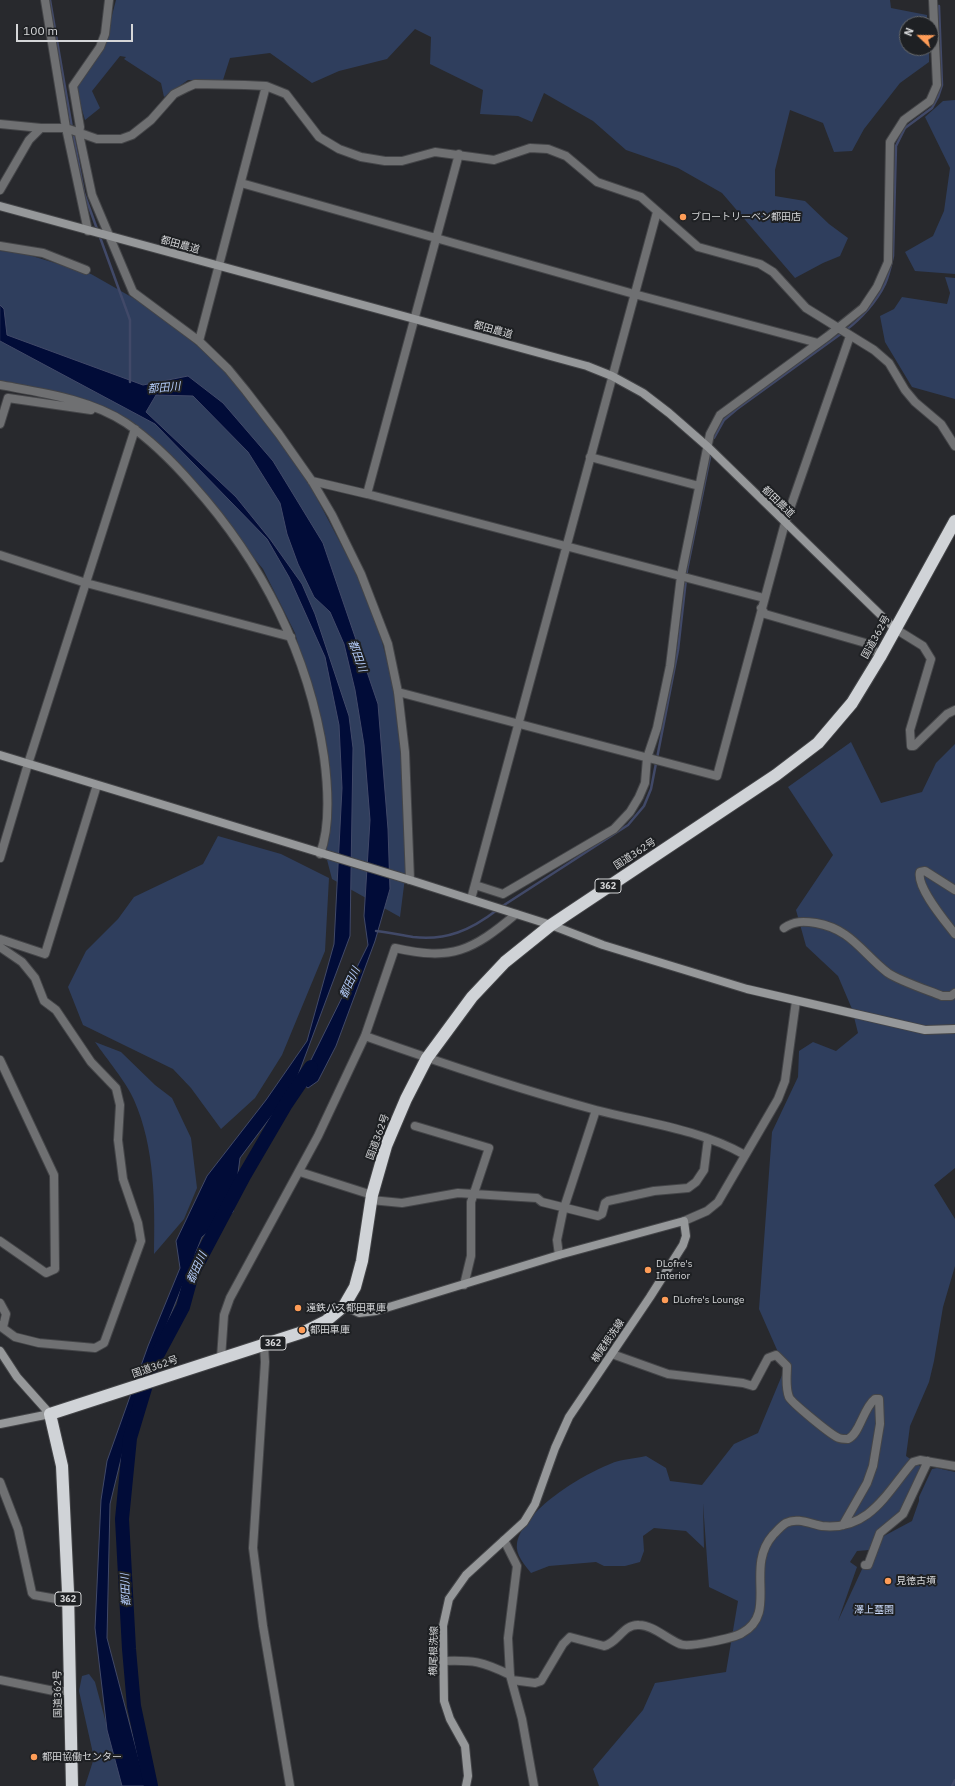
<!DOCTYPE html>
<meta charset="utf-8">
<style>
body{margin:0}
#map{position:relative;width:955px;height:1786px;overflow:hidden;background:#28292d;font-family:"IBM Plex Sans",sans-serif}
canvas{display:block}
.north{position:absolute;left:899px;top:16px;width:40px;height:40px;box-sizing:border-box;background:#1e2023;border:1px solid #67696b;border-radius:50%;rotate:292deg;font-size:11px;font-weight:700;line-height:16px;text-align:center;color:#d5d6d8}
.north::after{content:'';display:block;margin:auto;width:14px;height:18px;background:#fe9c57;clip-path:polygon(50% 0,100% 100%,50% 72%,0 100%)}
.scale{position:absolute;left:16px;top:24px;width:117px;height:18px;box-sizing:border-box;border:2px solid #d5d6d8;border-top:0;padding-left:5px;font-size:12px;line-height:14px;white-space:nowrap;color:#d5d6d8;-webkit-text-stroke:3px #1e2023;paint-order:stroke}
</style>
<div id="map">
<canvas width="955" height="1786"></canvas>
<div class="north">N</div>
<div class="scale">100 m</div>
</div>
<script>
const g = document.querySelector('canvas').getContext('2d');
g.lineJoin = 'round';
function paint(path, color) {
  g.fillStyle = color;
  g.fill(path, 'evenodd');
}
function stroke(path, color, width, dash) {
  g.strokeStyle = color;
  g.lineWidth = width;
  g.lineCap = dash ? 'butt' : 'round';
  g.setLineDash(dash || []);
  g.stroke(path);
}
function label(font, color, halo, rows, align = 'center') {
  g.font = font + ' "IBM Plex Sans","Noto Sans JP",sans-serif';
  g.lineWidth = 4;
  g.setLineDash([]);
  g.textBaseline = 'middle';
  g.strokeStyle = halo;
  g.fillStyle = color;
  for (const [text, x, y, turn = 0] of rows) {
    g.save();
    g.translate(x, y);
    g.rotate((+turn || 0) * Math.PI / 180);
    g.textAlign = isNaN(turn) ? turn : align;
    if (halo) g.strokeText(text, 0, 0);
    g.fillText(text, 0, 0);
    g.restore();
  }
}
const green = new Path2D(`
 M116 0H890L891 8 927 15V24H907V48H929V62L900 83 864 129 852 151 834 152 823 123 790 110 775 170V196L805 201 829 224 848 238 840 256 823 263 795 278 722 193 678 168 626 150 593 121 544 93 532 122 518 116 480 114 483 90 430 64 431 37 415 29 387 59 339 71 312 83 270 53 230 58 223 80H188L164 97 161 83 124 59 126 57 120 56 92 91 100 108 85 120 75 86 105 42Z
 M955 100V274L915 271 905 252 933 236 944 211 950 168 925 117 943 101Z
 M0 251 19 252 91 274 156 311 213 359 253 403 311 487 354 569 377 623 398 702 406 801V870L400 917 332 879 326 856 324 739 295 633 263 569 207 501 178 468 116 417 96 405 0 384Z
 M945 277 955 278V399L912 387 885 342 880 316 894 309 902 297 947 304 950 293Z
 M851 742 881 803 922 792 936 763 955 744V1168L934 1185 955 1219V1266L943 1307 934 1361 929 1382 910 1426 906 1456 923 1468 901 1512 877 1531 869 1550 857 1551 850 1562 857 1567 838 1621 863 1567 870 1568 882 1537 912 1521 919 1501V1497L932 1469 937 1468 955 1472V1786H599L593 1769 643 1710 655 1683 726 1672 738 1601 709 1587 703 1503 704 1548 686 1531 654 1528 643 1536 644 1551 640 1562 625 1566H604L596 1562 549 1566 531 1573C525 1565 515 1555 517 1543 524 1510 580 1476 610 1464 621 1459 634 1459 646 1456L666 1468 670 1481 702 1485 734 1444 758 1433 785 1368 759 1309 772 1132 798 1077 799 1051 813 1042 836 1051 858 1033 852 1009 838 976 806 946 796 910 833 855 788 787Z
 M218 836 281 854 329 878 325 951 282 1055 255 1098 221 1129 191 1088 173 1069 83 1025 68 987 86 951 118 919 134 897 203 864Z
 M95 1042 121 1052 155 1085 172 1098 191 1138 197 1188 184 1219 154 1254C155 1204 155 1147 134 1100 127 1083 106 1058 95 1042Z
 M89 1674 95 1682 123 1786H85L94 1758 79 1691 82 1676Z`);
const water = new Path2D(`
 M0 305 4 309 7 335 143 385 188 376 223 403 273 461 323 543 378 704 388 829 390 889 375 941 336 1046 318 1081 308 1088 300 1082 368 945 364 916 370 820 364 745 355 690 344 644 330 612 314 597 298 564 287 534 280 503 248 452 193 396 156 395 146 412 236 497 270 539 302 584 315 614 349 716 353 748 350 936 294 1086 240 1158 233 1212 202 1237 134 1406 110 1504 107 1638 146 1786H122L107 1730 95 1628 101 1500 107 1461 148 1346 180 1268 176 1241 207 1176 266 1100 307 1041 334 944 342 788 339 725 325 657 289 577 267 539 155 424 0 341Z`);
const stream = new Path2D(`
 M50 0 72 128
 M73 133 84 193 130 320V382
 M846 330C861 319 877 301 885 284 889 275 891 265 893 256L896 146 905 128 932 108 938 97 942 85 939 6
 M714 438 724 420 737 409 842 333
 M501 907 628 825 644 806 651 789 678 650 687 570 710 457
 M376 931C388 932 400 935 413 937 446 941 471 930 497 910
 M952 1786 955 1780`);
const river = new Path2D(`
 M151 1786 134 1706 129 1649 122 1519 130 1438 152 1365 183 1307 192 1274 244 1176 286 1104 311 1067`);
const street = new Path2D(`
 M45 0 66 128 88 231
 M109 0 105 34 100 47 73 86 80 127 79 134 92 195 133 292 199 341 228 369 246 391 279 434 312 481 332 515 361 574 388 644 398 692 405 752 410 880
 M0 124 41 128
 M241 183 634 294 818 343
 M0 190 29 140 41 128H66L97 139H121L132 135 151 120 174 94 188 87 195 84 245 85 266 86 286 94 319 137 339 149 361 157 385 161H402L435 152 494 160 530 148 548 149 566 156 597 182 641 197 698 247 760 264 773 272 806 308 874 350 889 363 905 390 915 402 941 424 955 446
 M0 246 43 253 86 270
 M199 341 266 86
 M0 385C43 393 89 399 126 423 151 440 173 462 193 485 262 562 309 655 324 757 328 787 331 825 320 854
 M0 424 8 398 91 410
 M590 457 699 486
 M312 481 367 494 764 598
 M367 494 459 154
 M0 555 86 583 291 637
 M761 608 765 614 869 644 880 657
 M894 628 923 646 931 659 910 730 911 746H914L947 714 955 710
 M398 692 717 776 785 523 850 336
 M0 858 28 764 135 429
 M475 885 503 894 614 829 630 812 639 797 645 783 647 758 657 728 670 666 681 576 710 434 720 415 828 336 863 308 877 287 888 262 890 142 904 120 930 101 937 85 933 0
 M955 890 925 871 920 872C916 887 945 921 955 934
 M471 899 657 212
 M784 928C794 921 803 921 816 923 851 929 862 953 888 973 900 981 927 990 942 996H951L955 993
 M0 939 45 954 97 785
 M0 947 22 962 35 978 44 1001 56 1010 91 1062 116 1088 120 1105 118 1140 123 1179 138 1223 141 1241 104 1343 95 1348 39 1343 15 1337 0 1326
 M365 1036C441 1063 518 1089 596 1110 646 1123 699 1129 745 1155
 M0 1060 54 1175 55 1269 46 1273 0 1241
 M415 1126 489 1148 471 1202V1256L464 1285
 M300 1172 372 1195
 M371 1200 402 1203 458 1193 537 1198 542 1202 598 1216 602 1214 605 1203 608 1201 654 1191 688 1188 696 1182 704 1170 708 1139
 M684 1221 707 1211 718 1202 778 1099 785 1081 796 1001
 M559 1255 557 1240 563 1211 596 1110
 M0 1303 6 1314 3 1327
 M264 1346 265 1362 253 1548 263 1626 290 1786
 M612 1354 668 1374 743 1383 753 1386 768 1358 776 1355 787 1366C787 1375 785 1387 789 1397 791 1402 832 1436 839 1438 841 1439 845 1439 848 1439 860 1434 863 1408 875 1399H879L880 1424 873 1466 867 1483 843 1525
 M221 1358 224 1315 230 1298 318 1136 365 1036 395 948C452 961 472 951 516 914
 M0 1482 18 1529 32 1593 34 1595 68 1601
 M504 1540 517 1566 508 1638 510 1675 522 1719 534 1786
 M865 1565H868L880 1533 903 1514 928 1461
 M443 1661C473 1660 482 1661 510 1675
 M0 1680 54 1691H70
 M512 1680 535 1683 541 1681 563 1644 570 1637 604 1646C618 1643 623 1624 639 1625 653 1625 667 1639 680 1644 688 1648 734 1638 742 1633 779 1613 744 1568 773 1535 777 1531 781 1526 786 1523 797 1517 811 1524 822 1526 870 1531 887 1492 913 1462L920 1460 955 1466`);
const secondary = new Path2D(`
 M0 206 587 366 612 376 643 393 669 413 708 447 894 628
 M0 755 410 880 551 925 603 945 747 989 925 1030 955 1029
 M344 1306 359 1313 376 1311 559 1255 684 1221 686 1236 683 1245 650 1297 569 1417 555 1448 535 1504 524 1522 466 1575 449 1599 443 1626 444 1701 450 1719 465 1746 468 1776 466 1786
 M0 1351 17 1377 50 1414 0 1424`);
const highway = new Path2D(`
 M72 1786 68 1592 62 1466 50 1414 306 1331 326 1321 344 1306 355 1287 362 1261 372 1195 386 1146 406 1099 427 1058 472 997 505 962 551 925 776 775 818 743 852 703 880 657 955 521`);
const markers = [
 [683,217,4,"#fe9c57"],
 [648,1270,4,"#fe9c57"],
 [665,1300,4,"#fe9c57"],
 [298,1308,4,"#fe9c57"],
 [302,1330,4,"#fe9c57"],
 [888,1581,4,"#fe9c57"],
 [34,1757,4,"#fe9c57"]
];
const shields = [
 [608,886,26],
 [273,1343,26],
 [68,1599,26]
];
const shieldNames = [
 ["362",608,886],
 ["362",273,1343],
 ["362",68,1599]
];
const poiNames = [
 ["ブロートリーベン都田店",691,217],
 ["DLofre's",656,1264],
 ["Interior",656,1276],
 ["DLofre's Lounge",673,1300],
 ["遠鉄バス都田車庫",306,1308],
 ["都田車庫",310,1330],
 ["見徳古墳",896,1581],
 ["都田協働センター",42,1757]
];
const streetNames = [
 ["都田農道",180,245,15],
 ["都田農道",493,330,15],
 ["都田農道",778,502,44],
 ["国道362号",876,637,-61],
 ["国道362号",635,854,-33],
 ["国道362号",378,1137,-70],
 ["横尾根洗線",608,1341,-56],
 ["国道362号",155,1367,-19],
 ["横尾根洗線",434,1651,-89],
 ["国道362号",58,1694,-91]
];
const parkNames = [
 ["澤上墓園",874,1610]
];
const waterNames = [
 ["都田川",164,388,-5],
 ["都田川",357,656,70],
 ["都田川",350,983,-65],
 ["都田川",197,1268,-66],
 ["都田川",126,1590,-93]
];
paint(green, '#2f3e5d');
paint(water, '#010c38');
stroke(water, '#414968', 1);
stroke(stream, '#414968', 2.5);
stroke(river, '#010c38', 14);
stroke(street, '#444548', 10);
stroke(secondary, '#444548', 10);
stroke(highway, '#444548', 14);
stroke(street, '#6f7072', 8);
stroke(secondary, '#96989a', 8);
stroke(highway, '#d0d3d7', 12);
for (const [x, y, r, color] of markers) {
  const dot = new Path2D();
  dot.arc(x, y, r, 0, 2 * Math.PI);
  g.fillStyle = color;
  g.fill(dot);
  stroke(dot, '#1e2023', 1.5);
}
for (const [x, y, w] of shields) {
  const box = new Path2D();
  box.roundRect(x - w / 2, y - 7, w, 14, 3);
  g.fillStyle = '#1e2023';
  g.fill(box);
  stroke(box, '#d5d6d8', 1);
}
label('bold 9px', '#d5d6d8', null, shieldNames);
label('10px', '#d5d6d8', '#1e2023', poiNames, 'left');
label('10px', '#d5d6d8', '#1e2023', streetNames);
label('10px', '#c8d8f8', '#1e2023', parkNames);
label('italic 11px', '#b4ccfa', '#1e2023', waterNames);
</script>
